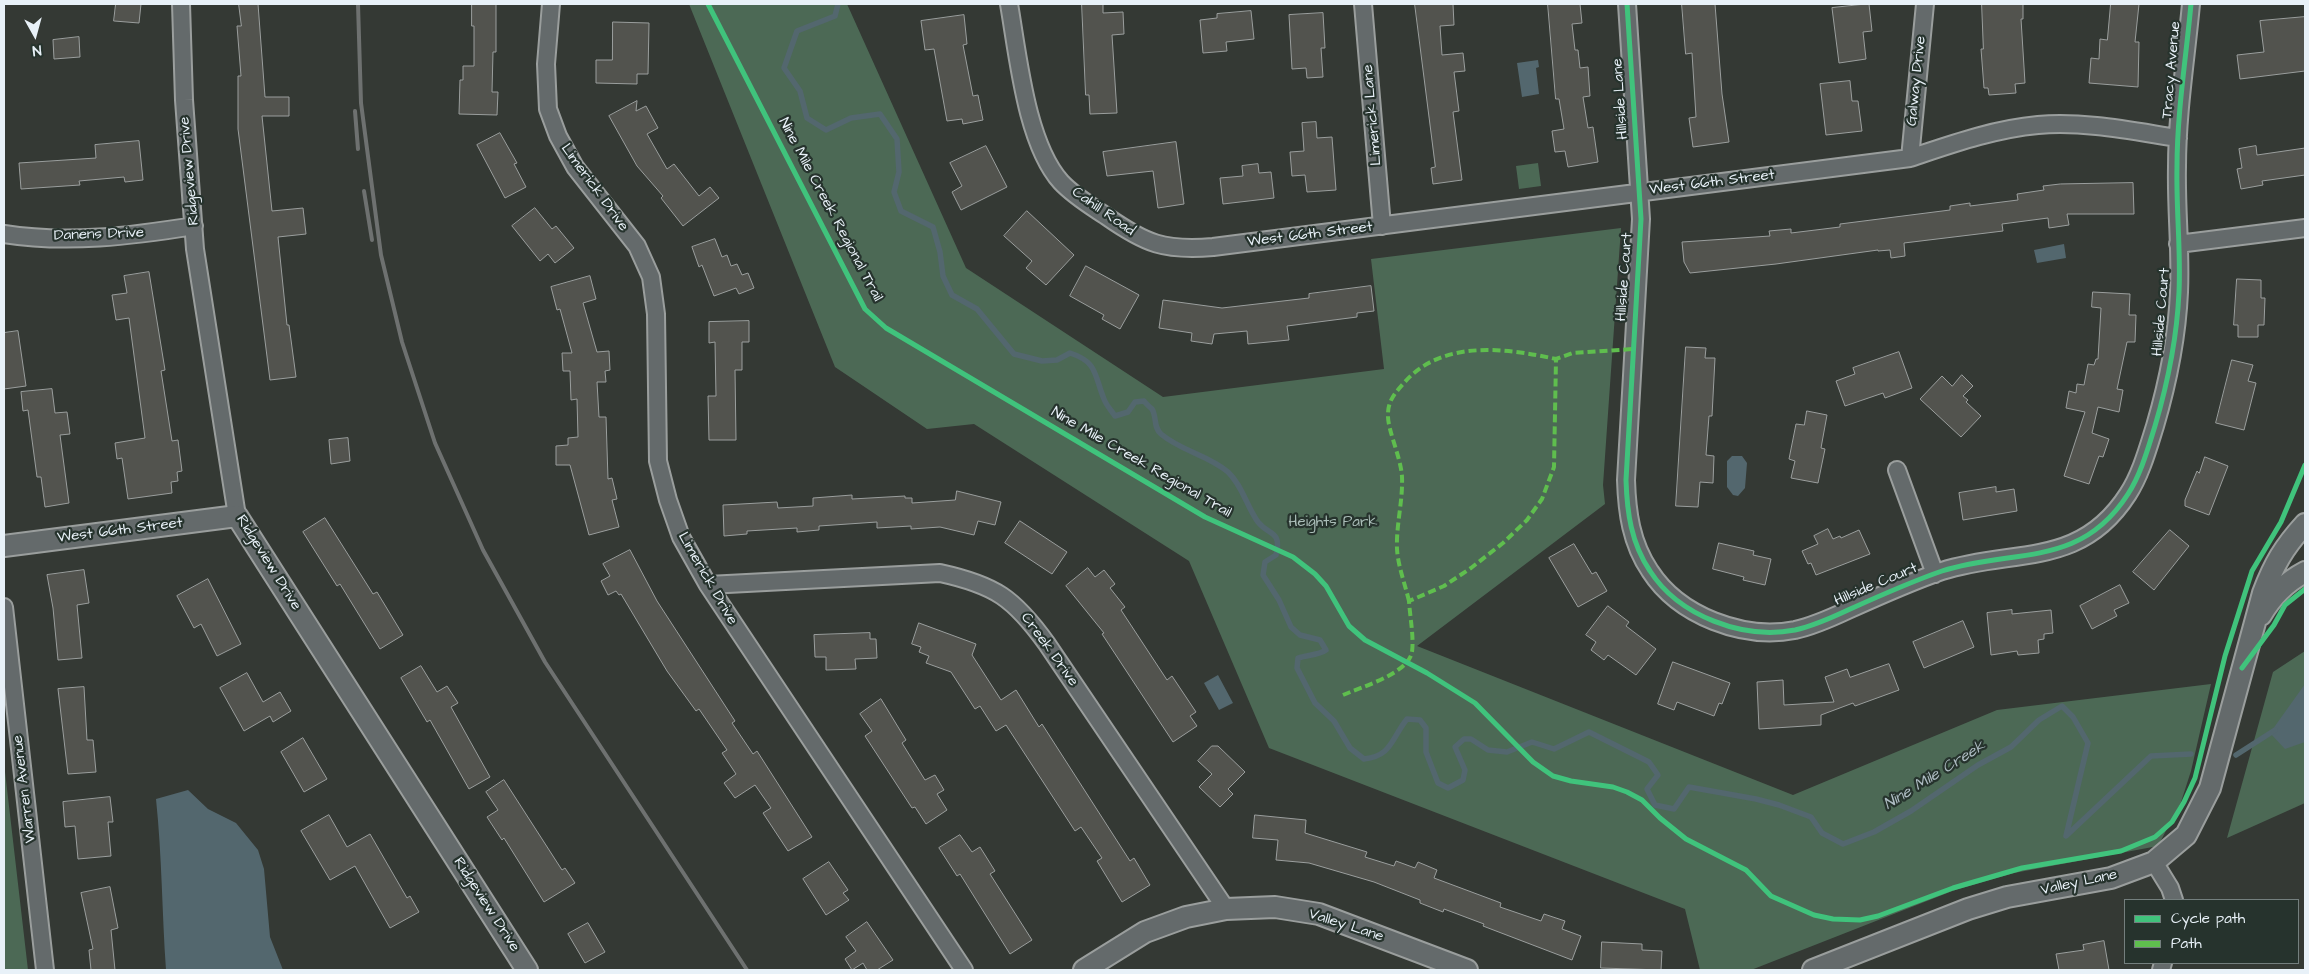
<!DOCTYPE html>
<style>
body{margin:0}
#map{position:relative;width:2309px;height:974px;overflow:hidden;background:#343934;font-family:"Architects Daughter",sans-serif}
canvas{display:block}
.frame{position:absolute;inset:0;border:5px solid #e8f1f8;pointer-events:none}
.legend{position:absolute;left:2124px;top:899px;width:175px;height:65px;box-sizing:border-box;background:#26332d;border:1px solid #747f7e;margin:0;padding:6px 9px;list-style:none;font-size:15px;color:#e8f1f8}
.legend li{display:flex;align-items:center;gap:10px;height:25px}
.legend b{width:25px;border:1px solid #747f7e}
.north{position:absolute;left:10px;top:10px;width:50px;height:50px;-webkit-text-stroke:4px #26332d;paint-order:stroke;rotate:173deg;font-size:14px;font-weight:700;line-height:20px;text-align:center;color:#e8f1f8}
.north::after{content:'';display:block;margin:auto;width:18px;height:22px;background:#e8f1f8;clip-path:polygon(50% 0,100% 100%,50% 72%,0 100%)}
</style>
<div id="map">
<canvas width="2309" height="974"></canvas>
<div class="frame"></div>
<ul class="legend">
<li><b style="height:6px;background:#40c37c"></b>Cycle path</li>
<li><b style="height:6px;background:#5fbe4e"></b>Path</li>
</ul>
<div class="north">N</div>
</div>
<script>
const g = document.querySelector('canvas').getContext('2d');
g.lineJoin = 'round';
function paint(path, color) {
  g.fillStyle = color;
  g.fill(path, 'evenodd');
}
function stroke(path, color, width, dash) {
  g.strokeStyle = color;
  g.lineWidth = width;
  g.lineCap = dash ? 'butt' : 'round';
  g.setLineDash(dash || []);
  g.stroke(path);
}
function label(font, color, halo, rows, align = 'center') {
  g.font = font + ' "Architects Daughter",sans-serif';
  g.lineWidth = 4.5;
  g.setLineDash([]);
  g.textBaseline = 'middle';
  g.strokeStyle = halo;
  g.fillStyle = color;
  for (const [text, x, y, turn = 0] of rows) {
    g.save();
    g.translate(x, y);
    g.rotate((+turn || 0) * Math.PI / 180);
    g.textAlign = isNaN(turn) ? turn : align;
    if (halo) g.strokeText(text, 0, 0);
    g.fillText(text, 0, 0);
    g.restore();
  }
}
const green = new Path2D(`
 M689 4H847L966 268 1163 397 1384 369 1371 259 1621 228 1603 485 1605 504 1417 646 1793 795 1997 710 2211 684 2191 771 2181 802 2158 846 2014 873 1955 890 1751 970H1700L1685 909 1269 748 1189 561 974 424 927 429 835 367Z
 M1538 163 1541 186 1519 189 1516 166Z
 M2305 651V803L2227 838 2273 672Z
 M4 763 28 970H4Z`);
const water = new Path2D(`
 M1538 60 1539 67 1536 68 1539 94 1522 97 1517 63Z
 M2064 244 2066 258 2037 263 2034 250Z
 M1732 456H1742L1747 463 1745 488 1738 496 1733 495 1727 487V461Z
 M1218 675 1233 703 1219 710 1204 683Z
 M2305 684V742L2285 749 2270 733Z
 M188 790 208 809 236 823 258 850 264 869 270 937 283 970H166C162 913 162 856 156 799Z`);
const stream = new Path2D(`
 M838 4 835 16 797 31 784 68 800 91 807 118 826 130 851 118 880 114 897 139 899 172 894 192 901 211 933 227 940 252 943 276 952 295 977 309 1014 354 1042 361 1057 360 1070 353C1098 362 1094 375 1104 399 1106 405 1111 410 1115 416L1128 412 1135 402 1144 401C1146 404 1150 407 1152 409 1157 417 1153 427 1161 434 1181 451 1208 455 1228 472 1242 485 1247 507 1258 522 1269 536 1282 530 1276 555L1265 562 1263 575 1279 600 1291 627 1300 635 1320 640 1326 650C1319 655 1307 655 1298 658L1297 668 1315 703 1334 721 1350 748 1364 759C1392 756 1391 739 1407 719L1420 720 1426 728V752L1438 783 1448 788 1463 780 1465 770 1455 747 1464 739H1471L1488 750 1507 752 1532 742 1554 749 1589 732 1649 762 1658 775 1647 789 1655 805 1674 809 1689 787 1756 799 1779 805 1811 817 1822 833 1843 844 1874 832 1911 811 1978 765 2011 747 2039 720 2062 706 2073 717 2088 743 2066 836 2151 756 2191 754
 M2236 755 2275 730`);
const building = new Path2D(`
 M116 4H141L139 23 114 21Z
 M239 4H258L265 97H289V116H262L272 211 303 208 306 234 278 237 287 325H289L296 377 270 380 238 129V76H241L237 26H241Z
 M472 4H496V52H493L492 92H498L497 115 459 114 460 80H463V66H474V26H472Z
 M1082 4H1103V13L1123 12 1124 34 1112 35 1117 113 1090 114 1089 95H1086Z
 M1415 4H1453L1454 25 1440 26 1442 55 1463 53 1465 71 1454 72 1459 111 1453 112 1462 180 1433 184 1431 168 1435 167Z
 M1548 4H1580L1582 23 1572 24 1575 50H1578L1580 68 1588 67 1590 96 1583 97 1588 128 1593 127 1598 162 1568 167 1565 151 1555 152 1552 131 1564 129 1559 99H1556Z
 M1682 4H1715L1722 94 1729 142 1693 147 1689 118 1696 117 1692 53 1686 54Z
 M1869 4 1872 31 1863 32 1866 59 1839 63 1832 8Z
 M1982 4H2023V19H2021L2025 83 2015 84 2016 93 1989 95 1988 88H1984L1981 49H1983Z
 M2111 4H2139L2135 42H2139L2138 87 2089 83 2091 58 2099 59 2100 39 2107 40Z
 M1251 11 1254 39 1226 42 1227 51 1203 53 1200 20 1217 18V14Z
 M1323 13 1325 48H1321L1323 77 1307 78 1306 68 1292 69 1289 15Z
 M964 15 967 44 963 45 973 96 978 95 983 120 963 124 962 119 947 121 934 49 925 50 921 21Z
 M2305 17V71L2240 79 2237 55 2264 52 2260 21Z
 M613 22 649 23 648 74H637V84L596 83V60H612Z
 M79 37 80 57 54 59 53 40Z
 M1850 81 1852 101H1858L1862 131 1826 135 1820 84Z
 M637 101 636 111 646 106 658 128 647 134 667 169 674 164 699 196 710 187 719 198 683 226 661 198 663 196 637 166 609 116Z
 M1316 122 1317 138 1332 137 1336 190 1307 192 1305 175 1292 176 1290 152 1304 151 1302 123Z
 M500 133 517 163 514 164 526 187 505 198 477 145Z
 M139 141 143 180 125 182 124 177 79 181 80 185 21 189 19 163 96 158 95 145Z
 M1176 142 1184 204 1158 208 1153 171 1107 176 1103 152Z
 M986 146 1007 187 961 210 952 192 962 186 950 163Z
 M2256 146 2257 155 2305 148V175L2262 181 2263 185 2241 189 2237 169 2242 168 2239 149Z
 M1258 164 1259 173 1271 172 1274 198 1223 204 1220 178 1243 176 1242 166Z
 M2133 183 2134 214H2067L2069 225 2049 228 2048 218 2002 224 2003 231 1904 243 1905 256 1891 258 1890 250 1878 251V250L1776 264 1690 273 1684 262 1682 242 1770 236 1769 231 1791 229V233L1840 227V224L1950 210V206L1970 203V206L2018 200 2017 194 2044 190 2043 186 2060 184Z
 M535 208 552 229 556 226 574 248 555 263 548 254 540 261 512 226Z
 M1027 211 1074 255 1046 285 1026 268 1032 261 1004 236Z
 M715 239 722 257 727 255 731 266 737 264 742 275 748 273 754 288 739 294 736 288 714 296 702 265 699 267 692 247Z
 M1086 266 1139 295 1120 329 1102 319 1104 315 1070 296Z
 M149 272 165 370 161 371 172 441 178 440 182 471 177 472 178 481 171 482 172 493 128 499 122 458 117 459 115 443 145 438 129 318 116 320 112 295 127 293 124 276Z
 M590 276 596 299 583 303 597 352 609 351 610 370 605 371 606 382H597L599 417H606L608 479 612 478 617 499 612 500 619 527 589 535 570 465H556V446L568 445V438L578 437 577 399 571 400 570 371H563L562 353H572L560 309 557 310 551 287Z
 M2237 279 2261 280V298H2265L2264 325H2258V337H2238V325H2234Z
 M1371 286 1374 311 1357 313V317L1287 326 1289 340 1248 344 1247 331 1214 334 1212 344 1191 341 1192 333 1159 328 1163 300 1222 308 1309 298V294Z
 M2093 292 2130 294 2129 315H2136L2135 342H2127L2117 389 2123 390 2119 412 2098 407 2092 433 2109 439 2103 457 2099 456 2089 484 2064 476 2085 412 2066 408 2069 391 2076 393 2077 384 2084 385 2088 364 2094 365 2096 359H2098L2101 308 2092 307Z
 M749 321V342H742V370H735L736 440H709L708 396H716L715 342 709 343V322Z
 M18 331 26 386 4 389V333Z
 M1686 347 1706 348 1705 358H1715L1712 416H1709L1706 455 1714 456 1713 483 1700 482 1698 507 1676 506Z
 M1899 352 1912 388 1885 398 1883 393 1845 406 1836 381 1855 374 1853 368Z
 M2232 360 2253 365 2248 381 2256 383 2244 430 2216 423Z
 M1962 375 1973 386 1963 396 1968 400 1966 402 1981 416 1961 437 1920 399 1942 376 1952 386Z
 M52 389 55 413 67 412 70 434 60 435 69 503 45 507 41 477H37L28 410 23 411 21 392Z
 M1807 411 1827 415 1821 448 1825 449 1818 483 1791 478 1795 461 1789 459 1796 424 1804 425Z
 M348 438 350 461 331 464 329 440Z
 M2205 457 2228 466 2209 515 2185 506V500L2197 471 2199 473Z
 M1996 487V492L2014 489 2017 511 1963 520 1959 493Z
 M957 491 1001 502 995 525 978 521 974 535 940 527 911 529V526L877 528V522L819 526V530L797 532V528L747 531V534L724 536 723 505 777 502 778 508 813 506V498L852 495V499L905 496V498H912V503L955 500Z
 M325 518 373 594 377 592 403 635 380 649 340 584 337 586 303 532Z
 M1020 521 1067 552 1052 574 1005 543Z
 M1828 529 1833 539 1840 536 1841 538 1859 530 1870 554 1816 575 1811 563 1808 564 1802 551 1818 544 1814 536Z
 M2170 530 2189 546 2154 590 2133 572Z
 M1719 543 1754 551 1753 555 1771 559 1765 585 1743 580 1744 577 1713 569Z
 M1574 544 1592 574 1596 572 1607 591 1578 607 1549 558Z
 M630 550 657 601 735 721 732 723 753 754 757 751 812 837 788 851 763 813 771 808 755 785 735 798 724 783 736 774 722 753 727 750 699 709 696 711 667 671 621 594 619 595 616 591 608 595 601 581 610 576 603 564Z
 M1088 568 1095 577 1104 570 1115 584 1110 588 1125 607 1121 610 1167 680 1172 676 1196 712 1190 716 1197 726 1173 742 1102 634 1104 633 1066 586Z
 M84 570 89 603 77 605 82 658 58 660 53 608 47 575Z
 M208 579 241 644 217 656 201 624 194 628 177 596Z
 M2120 585 2129 603 2114 610 2117 616 2092 629 2080 606Z
 M1608 606 1629 622 1626 626 1656 649 1636 675 1608 655 1604 660 1591 650 1596 642 1586 635Z
 M2012 610V614L2051 610 2053 633 2044 634V639L2038 640 2039 653 2018 655 2017 651 1991 655 1987 613Z
 M1963 621 1974 647 1924 668 1913 642Z
 M919 623 976 644 972 655 1001 700 1016 690 1039 727 1042 724 1130 861 1134 858 1150 885 1122 902 1097 861 1102 858 1081 827 1075 831 1006 725 996 731 980 706 975 709 951 672 926 663 929 656 919 652 921 647 912 644Z
 M870 633V639H876L877 658 855 659 856 669 826 670V657H815L814 635Z
 M1673 662 1730 683 1722 704 1719 703 1714 716 1677 702 1674 710 1658 704Z
 M1889 664 1899 690 1855 706 1853 703 1821 715V725L1759 729 1757 682 1783 680 1784 705 1834 702 1825 677 1847 669 1850 677Z
 M421 666 437 692 447 686 458 703 451 707 490 777 469 789 430 720 427 722 401 678Z
 M247 673 263 702 280 692 291 711 273 722 270 716 244 731 220 688Z
 M84 687 87 740H93L96 772 68 774 58 689Z
 M881 699 906 740 902 743 925 780 935 775 944 790 937 794 947 810 926 824 915 807 912 808 865 736 872 731 860 714Z
 M303 738 327 779 304 792 281 752Z
 M1212 746H1218L1245 772 1228 789 1233 794 1220 807 1199 787 1212 774 1198 761Z
 M504 780 562 870 565 868 575 883 544 902 504 838 502 840 487 817 498 810 486 792Z
 M110 797 113 822H108L111 856 78 859 75 826 65 827 63 802Z
 M329 815 347 847 370 834 407 898 410 896 419 912 390 928 355 866 330 880 301 831Z
 M1255 815 1306 820 1305 833 1367 852 1365 857 1394 866 1396 861 1415 868 1418 862 1437 870 1434 878 1501 903 1500 907 1541 921 1544 914 1565 921 1562 929 1581 936 1572 960 1483 926 1484 924 1444 909 1443 912 1420 903V900L1374 882 1309 863 1276 860 1278 840 1253 838Z
 M960 835 972 852 980 847 995 871 990 874 1032 940 1010 954 960 874 957 876 939 848Z
 M829 862 848 890 843 893 849 900 826 915 803 879Z
 M110 887 118 928 111 930 115 970H91L89 950 93 949 81 893Z
 M867 922 893 960 877 970H867L863 963 852 970 845 959 856 951 846 937Z
 M588 923 605 952 585 963 568 934Z
 M2104 941 2109 970H2059L2056 954 2084 950 2083 945Z
 M1602 942 1642 944V950L1662 951 1661 970 1601 968Z`);
const minor = new Path2D(`
 M181 4 184 100 195 249 237 516
 M551 4 546 64 548 109 558 136 575 167 637 246 651 277 656 314 658 461 668 500 681 537 708 585 964 970
 M1009 4C1018 55 1026 143 1061 182 1074 196 1091 206 1106 216 1146 244 1164 251 1213 247L1910 158C1952 144 1994 129 2038 125 2085 121 2132 131 2178 138
 M1363 4 1382 226
 M1627 4 1641 219 1626 480C1627 512 1631 543 1650 571 1679 616 1743 640 1795 630 1813 626 1831 618 1848 610 1879 596 1910 582 1942 571 2014 548 2080 569 2128 494 2141 474 2148 448 2155 426 2168 382 2177 337 2179 292 2181 251 2176 209 2177 167 2177 113 2186 58 2191 4
 M1910 158 1925 4
 M4 234C67 244 132 236 194 226
 M2178 244 2305 228
 M1897 470 1935 574
 M708 585 940 573C995 585 1014 598 1047 644L1226 909
 M4 607 45 970
 M2154 862 2170 888 2174 900
 M2161 970 2163 963`);
const tertiary = new Path2D(`
 M4 546 237 516 527 970
 M2261 615C2272 596 2286 582 2305 572
 M1084 970 1145 932 1186 917 1226 909 1275 907 1319 914 1467 970
 M1813 970 1968 909 2007 897 2111 878 2154 862 2186 835 2210 788 2263 593C2274 564 2284 547 2305 524`);
const rail = new Path2D(`
 M358 4 361 103 381 255 402 342 435 443 483 550 545 662 747 970
 M355 111 358 149
 M364 191 372 240`);
const quiet = new Path2D(`
 M1409 601C1405 584 1398 566 1397 549 1396 525 1403 501 1402 477 1401 457 1387 429 1388 414 1388 401 1395 393 1403 384 1441 339 1505 348 1556 359
 M1343 695C1361 687 1408 674 1412 652 1414 637 1410 617 1409 601L1444 586 1471 568 1503 543 1527 520 1542 499 1554 467 1556 359 1573 353 1633 349`);
const cycleway = new Path2D(`
 M708 4 865 309 886 328 1205 517 1293 557 1315 574 1326 586 1349 626 1365 640 1427 673 1475 703 1533 762 1553 776 1571 781 1613 787 1627 792 1642 800 1660 818 1686 839 1746 870 1771 896 1814 915 1833 919 1860 920 1878 916 1953 888 2022 868 2121 851 2155 837 2172 822 2184 802 2195 778 2225 656 2252 571 2281 522 2305 465
 M1627 4 1641 219 1626 480C1627 512 1631 543 1650 571 1679 616 1743 640 1795 630 1813 626 1831 618 1848 610 1879 596 1910 582 1942 571 2014 548 2080 569 2128 494 2141 474 2148 448 2155 426 2168 382 2177 337 2179 292 2181 251 2176 209 2177 167 2177 113 2186 58 2191 4
 M2242 668 2274 625 2285 605 2305 589`);
const streetNames = [
 ["Tracy Avenue",2172,70,-85],
 ["Galway Drive",1917,81,-84],
 ["Hillside Lane",1621,99,-94],
 ["Limerick Lane",1373,115,-95],
 ["Ridgeview Drive",190,171,-95],
 ["West 66th Street",1712,183,-7],
 ["Limerick Drive",594,188,54],
 ["Nine Mile Creek Regional Trail",830,210,62],
 ["Cahill Road",1103,212,35],
 ["Danens Drive",99,235,-2],
 ["West 66th Street",1310,235,-7],
 ["Hillside Court",1625,277,-86],
 ["Hillside Court",2162,312,-85],
 ["Nine Mile Creek Regional Trail",1141,463,30],
 ["West 66th Street",120,531,-7],
 ["Ridgeview Drive",268,563,58],
 ["Limerick Drive",707,579,60],
 ["Hillside Court",1876,585,-23],
 ["Creek Drive",1049,650,54],
 ["Warren Avenue",25,789,-97],
 ["Valley Lane",2079,883,-12],
 ["Ridgeview Drive",486,905,57],
 ["Valley Lane",1346,926,18]
];
const parkNames = [
 ["Heights Park",1333,523]
];
const waterNames = [
 ["Nine Mile Creek",1935,776,-32]
];
paint(green, '#4c6955');
paint(water, '#53676e');
stroke(stream, '#53676e', 5.5);
paint(building, '#52534e');
stroke(building, '#9a9e9d', 1);
stroke(minor, '#9a9e9d', 20);
stroke(tertiary, '#9a9e9d', 24);
stroke(minor, '#646a6b', 16);
stroke(tertiary, '#646a6b', 20);
stroke(rail, '#6e7170', 4);
stroke(quiet, '#5fbe4e', 4, [8, 4]);
stroke(cycleway, '#40c37c', 5);
label('15px', '#e8f1f8', '#26332d', streetNames);
label('15px', '#abbeb9', '#26332d', parkNames);
label('italic 16px', '#aebcc3', '#26332d', waterNames);
</script>
